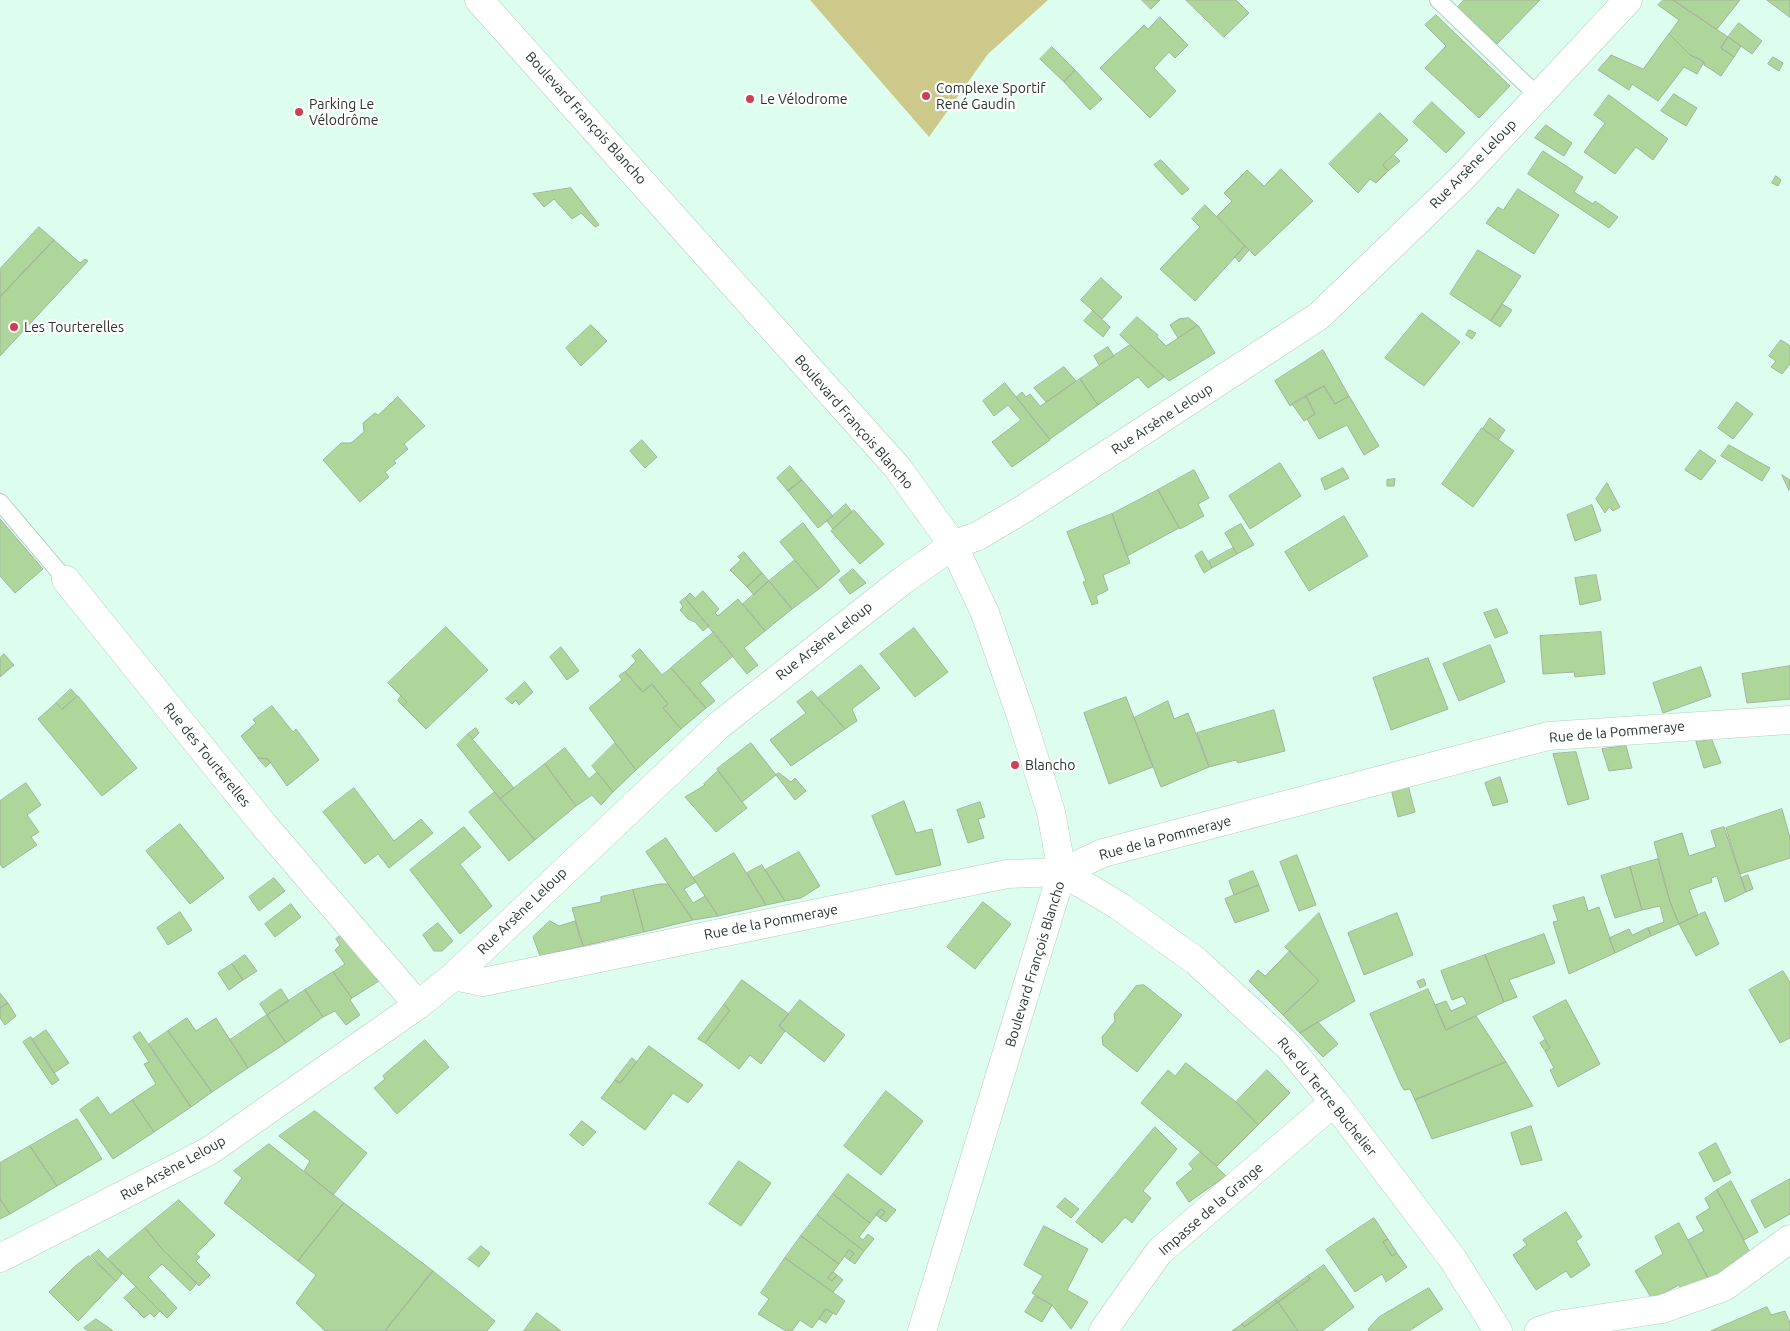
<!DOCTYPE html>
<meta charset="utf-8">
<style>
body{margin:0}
canvas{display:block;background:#ddfeee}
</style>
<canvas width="1790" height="1331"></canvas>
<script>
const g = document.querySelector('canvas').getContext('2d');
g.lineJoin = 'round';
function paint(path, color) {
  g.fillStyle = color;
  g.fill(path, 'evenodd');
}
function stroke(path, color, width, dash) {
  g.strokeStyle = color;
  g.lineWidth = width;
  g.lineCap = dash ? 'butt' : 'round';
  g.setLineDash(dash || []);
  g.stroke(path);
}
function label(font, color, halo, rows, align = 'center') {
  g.font = font + ' Ubuntu,sans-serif';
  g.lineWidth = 4.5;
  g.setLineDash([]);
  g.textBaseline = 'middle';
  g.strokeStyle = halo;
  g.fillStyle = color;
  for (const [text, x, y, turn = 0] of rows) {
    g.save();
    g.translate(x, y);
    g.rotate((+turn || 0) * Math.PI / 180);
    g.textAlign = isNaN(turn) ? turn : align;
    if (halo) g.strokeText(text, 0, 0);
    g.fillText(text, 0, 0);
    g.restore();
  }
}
const green = new Path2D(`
 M810 0H1048L988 54 929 137Z`);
const building = new Path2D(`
 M1142 0H1160L1151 9Z
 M1186 0H1236L1249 13 1224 37Z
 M1464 0H1540L1497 44 1458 7Z
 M1663 0H1673L1728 37 1721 48 1734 57 1721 76 1704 65V62L1700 59 1690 55 1669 34 1679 20 1658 5Z
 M1673 0H1740L1717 29Z
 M1767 0H1790V17Z
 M1436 15 1510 86 1479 118 1425 68 1446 46 1425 25Z
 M1160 17 1188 45 1175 58 1169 52 1154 68 1176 91 1150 118 1100 68 1144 25 1148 29Z
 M1739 23 1762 41 1752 54 1728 37Z
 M1669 34 1690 55 1704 62 1697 74 1684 67 1658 101 1632 84 1629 90 1598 70 1611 55 1643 69Z
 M1728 37 1741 46 1734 57 1721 48Z
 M1052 47 1075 70 1064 82 1040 59Z
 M1773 57 1783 63 1779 71 1768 64Z
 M1075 70 1102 99 1090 110 1064 82Z
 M1674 94 1697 108 1686 126 1661 111Z
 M1609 95 1668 139 1653 160 1636 147 1615 174 1584 152 1605 123 1594 115Z
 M1432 102 1465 133 1446 153 1413 122Z
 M1380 113 1408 140 1383 165 1388 171 1376 183 1370 179 1358 193 1329 164Z
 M1546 125 1572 143 1564 156 1535 138Z
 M1543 151 1583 177 1574 192 1593 204 1595 201 1618 217 1609 228 1528 174Z
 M1394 155 1400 161 1388 171 1383 165Z
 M1161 160 1189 189 1182 195 1154 165Z
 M1281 169 1313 201 1255 256 1217 216 1232 201 1224 193 1247 170 1264 186Z
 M1776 176 1781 180 1778 186 1772 183Z
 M571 188 599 225 595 227 581 213 572 219 554 199 544 207 533 194Z
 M1518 189 1559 215 1534 254 1486 223 1498 207 1503 210Z
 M1205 205 1245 246 1195 301 1160 269 1200 227 1192 219Z
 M39 227 54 240 0 297V269Z
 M54 240 80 263 85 259 88 261 0 356V297Z
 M1245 246 1249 250 1239 262 1235 257Z
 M1478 250 1521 276 1491 321 1450 294Z
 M1101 278 1122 297 1102 319 1081 300Z
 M1502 304 1512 310 1500 327 1491 321Z
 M1093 311 1110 327 1103 337 1084 321Z
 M1422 313 1460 342 1424 386 1385 358Z
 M1137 317 1158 335 1157 337 1166 346 1198 325 1215 353 1169 381 1120 335Z
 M1189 318 1197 325 1178 338 1170 325 1179 319Z
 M591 325 607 341 581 366 566 348Z
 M1469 330 1476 333 1472 339 1466 335Z
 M1781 340 1790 346V364L1782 374 1771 367 1776 361 1769 356Z
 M1130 345 1164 377 1148 388 1138 377 1098 405 1080 379Z
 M1108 347 1114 356 1099 365 1094 356Z
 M1323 350 1349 396 1335 404 1324 386 1290 406 1275 381Z
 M1064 367 1076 381 1046 402 1034 388Z
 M1080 379 1098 405 1050 439 1016 397 1022 392 1026 397 1030 394 1040 406Z
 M1005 383 1050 440 1012 467 992 442 1021 420 1008 405 994 416 983 401Z
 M1324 386 1335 404 1349 396 1379 446 1364 455 1347 425 1319 439 1307 419 1315 414 1306 396Z
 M1306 396 1315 414 1304 421 1292 404Z
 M398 397 425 426 404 444 408 449 394 461 396 463 385 472 389 477 360 502 323 460 341 443H351L364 432 363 423 375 413 378 415Z
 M1737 402 1753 414 1733 439 1718 428Z
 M1490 418 1505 430 1498 440 1483 429Z
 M1482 428 1514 451 1473 507 1442 484Z
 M642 440 657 457 645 468 630 451Z
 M1729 445 1770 468 1762 481 1721 456Z
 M1700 450 1716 461 1701 480 1685 470Z
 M1280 463 1301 496 1250 529 1229 496Z
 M790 466 802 480 788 491 777 478Z
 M1343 468 1349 478 1325 490 1321 479Z
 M1194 470 1209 498 1198 504 1204 516 1180 529 1158 490Z
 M1782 475 1790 480 1789 490Z
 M1395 479 1394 486H1387V480Z
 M802 480 833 516 818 528 788 491Z
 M1607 483 1620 507 1613 511 1609 507 1605 513 1596 499Z
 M1158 490 1179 528 1127 556 1112 514Z
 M846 504 852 512 833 529 827 521Z
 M1592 505 1601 531 1575 541 1567 515Z
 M854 510 884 544 860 564 831 531Z
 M1112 514 1130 563 1103 575 1108 590 1096 596 1098 603 1092 605 1083 582 1086 581 1067 532Z
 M1344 516 1368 556 1309 591 1285 552Z
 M0 519 43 569 15 593 0 576Z
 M803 523 840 571 819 589 780 542Z
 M1241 524 1254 545 1237 554 1225 533Z
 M1233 548 1237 554 1212 568 1209 561Z
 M1202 551 1212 568 1204 573 1195 556Z
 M744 552 762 573 747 587 730 570 741 560 738 557Z
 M795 560 819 589 792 609 769 581Z
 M853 569 866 583 850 594 839 580Z
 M762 573 769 581 754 595 747 587Z
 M1596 575 1601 600 1580 605 1575 578Z
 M769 581 792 609 765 631 743 604Z
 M703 591 719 609 715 613 718 616 738 599 765 631 744 648 758 665 747 674 685 598 690 593 695 598Z
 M685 598 709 626 703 631 695 622 688 619 680 610 683 607 680 602Z
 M1497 609 1508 633 1495 638 1484 613Z
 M446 627 488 670 426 729 403 706 407 702 388 683Z
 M914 628 948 672 915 697 880 654Z
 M714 632 733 656 700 683 715 701 706 708 671 668Z
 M1601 632 1605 674 1575 677 1574 672 1543 674 1540 636Z
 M1490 645 1505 682 1459 701 1443 664Z
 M561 647 579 671 567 680 550 657Z
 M640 649 662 675 671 668 706 708 681 729 663 708 668 704 652 684 643 692 625 672 636 661 632 656Z
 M4 654 14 665 0 677V658Z
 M1428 658 1448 709 1391 730 1373 678Z
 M861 665 880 688 852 709 857 721 845 729 818 698Z
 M1790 666V699L1747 703 1742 674Z
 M1701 667 1711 696 1663 713 1653 683Z
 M625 672 643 692 652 684 668 704 663 708 681 729 636 770 589 708 622 680 619 676Z
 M525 682 533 692 519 705 516 700 512 704 506 699Z
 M71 689 77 696 62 709 56 703Z
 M812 691 845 729 791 766 770 740 806 713 797 702Z
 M78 696 137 768 102 796 38 719 56 703 62 709Z
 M401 696 407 702 403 706 398 701Z
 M1126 697 1153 767 1109 784 1084 713Z
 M1168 701 1174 719 1188 713 1209 767 1161 787 1134 718Z
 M272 706 293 732 296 729 319 760 287 786 268 759 258 758 241 736 256 723 253 720Z
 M1274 710 1285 751 1238 763 1236 760 1209 767 1197 733Z
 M476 728 479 733 473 739 468 734Z
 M468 734 514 788 500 799 457 745Z
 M1712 740 1721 763 1704 768 1696 742Z
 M615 743 636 770 613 792 592 766Z
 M751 743 776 775 742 802 717 769Z
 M1626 746 1632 768 1609 771 1602 749Z
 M565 748 589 779 597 772 613 792 601 805 592 795 576 806 545 764Z
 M1576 752 1589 799 1568 805 1553 754Z
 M258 758 268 759 270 763 266 767Z
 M545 764 576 806 535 840 500 799Z
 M718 771 747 808 716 832 685 797 705 785 704 784Z
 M779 773 791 782 795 778 806 791 795 800 776 775Z
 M1500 777 1508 802 1493 806 1485 783Z
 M26 783 41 805 27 815 39 832 31 837 37 845 3 868 0 864V801Z
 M1408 785 1415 812 1398 817 1391 789Z
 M354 788 394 841 421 819 433 833 389 868 378 854 365 864 323 812Z
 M495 792 535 840 509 861 469 812Z
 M904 801 916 833 932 829 941 865 896 875 872 816Z
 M980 802 985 817 978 819 984 838 968 843 957 810Z
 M1782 809 1790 838V858L1740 874 1726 828Z
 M180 824 224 878 190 904 146 851Z
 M464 827 481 847 460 864 492 906 460 934 410 870Z
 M1724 827 1746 892 1725 902 1717 876 1711 878 1712 882 1689 890 1698 915 1679 924 1670 902 1654 842 1682 833 1689 856 1716 847 1711 831Z
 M666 838 696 882 684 889 693 903 705 896 718 916 693 920 646 852Z
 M799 852 820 886 801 898 785 901 765 870Z
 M734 853 766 905 718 916 693 878Z
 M1297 855 1316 905 1299 911 1280 862Z
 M1658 859 1670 902 1679 924 1651 936 1648 928 1664 922 1660 906 1642 910 1630 867Z
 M762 865 765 870 785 901 766 905 747 873Z
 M1630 867 1642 910 1615 918 1601 876Z
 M1253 871 1259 885 1234 895 1229 881Z
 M1748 875 1753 889 1746 892 1741 878Z
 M274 878 285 891 259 911 249 897Z
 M660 884H668L693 920 644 932 633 890Z
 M1259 885 1269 911 1235 923 1225 899Z
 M633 890 644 932 583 946 572 908 601 902V897Z
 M1584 897 1588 911 1599 907 1615 953 1569 974 1553 922 1558 921 1553 906Z
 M983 902 1011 924 975 969 947 947Z
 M291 904 301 917 275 937 265 924Z
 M180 912 192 930 168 945 157 928Z
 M1705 912 1719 944 1696 956 1679 924Z
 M1319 913 1355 1001 1300 1033 1283 1015 1319 981 1285 947Z
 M1397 913 1413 955 1364 975 1348 933Z
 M550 921 559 926 575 921 583 946 540 956 533 937Z
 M438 923 453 941 442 951H434L423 935Z
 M1648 928 1651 936 1615 953 1609 938 1629 929 1632 935Z
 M1544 934 1555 963 1509 980 1517 997 1504 1002 1485 955Z
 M341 935 379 981 352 998 333 972 345 964 335 950 340 945 336 939Z
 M1290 951 1319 981 1283 1015 1249 981 1258 970 1265 976Z
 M245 955 257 971 243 980 232 964Z
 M1485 955 1504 1002 1446 1030 1435 1005 1446 1001 1451 1011 1467 1004 1463 996 1452 1000 1441 971Z
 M232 964 243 980 229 990 218 973Z
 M1783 971 1790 982V1038L1780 1043 1749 990Z
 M333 972 352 998 350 1000 360 1015 346 1025 335 1011 323 1017 305 990Z
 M1424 979 1426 985 1420 988 1417 982Z
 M742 980 789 1014 779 1026 785 1031 761 1064 750 1055 739 1069 705 1043 730 1010 724 1005Z
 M1144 985 1182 1015 1137 1072 1103 1045 1102 1037 1115 1021 1114 1014 1136 986Z
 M281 989 289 1001 267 1015 260 1004Z
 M1428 989 1446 1030 1476 1016 1506 1062 1415 1100 1410 1089 1404 1090 1401 1085 1370 1014Z
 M305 990 323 1017 286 1043 267 1015Z
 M0 993 8 1003 0 1008Z
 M800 1000 845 1035 824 1062 779 1026Z
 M1566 1000 1600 1064 1558 1087 1550 1070 1554 1068 1545 1051 1550 1048 1533 1017Z
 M8 1003 16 1016 5 1025 0 1018V1008Z
 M724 1005 730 1010 705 1043 698 1039Z
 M267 1015 286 1043 248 1068 230 1040Z
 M187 1018 196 1031 216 1018 248 1068 212 1092 168 1031Z
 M1318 1022 1338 1044 1323 1057 1300 1033Z
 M46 1030 69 1063 54 1073 32 1040Z
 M168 1031 212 1092 191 1107 149 1044Z
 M140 1032 191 1107 154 1132 132 1100 156 1084 144 1064 149 1062 133 1037Z
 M31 1037 59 1080 52 1085 23 1042Z
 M425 1040 449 1067 397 1114 374 1088 385 1079 383 1076Z
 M1545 1040 1550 1048 1545 1051 1540 1043Z
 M649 1046 703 1085 688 1103 673 1093 645 1130 601 1098 615 1080 620 1083Z
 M632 1058 637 1062 620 1083 615 1080Z
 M1506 1062 1533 1106 1432 1139 1415 1100Z
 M1186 1063 1236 1102 1258 1125 1217 1166 1141 1103 1168 1070 1175 1076Z
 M1267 1070 1290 1093 1258 1125 1236 1102Z
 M886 1091 923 1121 881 1175 844 1146Z
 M98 1097 110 1115 132 1100 154 1132 113 1159 80 1110Z
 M315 1111 367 1153 333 1195 304 1171 310 1161 279 1136Z
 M77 1119 102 1159 57 1186 30 1146Z
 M582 1121 596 1132 583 1146 570 1135Z
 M1531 1126 1542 1160 1521 1165 1511 1133Z
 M1155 1127 1177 1149 1143 1191 1151 1198 1132 1223 1125 1217 1102 1243 1076 1222Z
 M1716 1143 1731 1173 1714 1182 1699 1153Z
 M269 1144 344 1203 298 1261 224 1203 242 1178 234 1171Z
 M30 1146 57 1186 10 1214 0 1199V1163Z
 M1201 1152 1226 1176 1189 1202 1176 1183 1193 1169 1189 1164Z
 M739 1161 771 1183 741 1226 709 1204Z
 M848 1174 896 1210 886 1222 880 1218 885 1212 881 1209 870 1223 833 1194Z
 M1790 1179V1214L1765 1228 1751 1201Z
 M1731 1181 1758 1232 1744 1240 1717 1190Z
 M1717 1190 1753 1258 1710 1282 1688 1240 1704 1231 1696 1217 1710 1208 1705 1199Z
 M833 1194 870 1223 859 1237 863 1240 868 1234 874 1239 864 1251 817 1215Z
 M1065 1198 1079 1209 1071 1218 1057 1207Z
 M0 1199 10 1214 0 1219Z
 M179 1200 215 1235 196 1254 200 1257 196 1261 210 1275 199 1286 162 1249 145 1228Z
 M344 1203 433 1271 385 1331H325L296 1303 316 1275 298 1261Z
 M881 1209 885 1212 880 1218 876 1215Z
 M1566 1212 1582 1237 1576 1241 1590 1265 1571 1278 1566 1271 1536 1290 1513 1255 1527 1245 1523 1240Z
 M817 1215 864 1251 855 1264 849 1260 854 1253 849 1250 839 1264 801 1236Z
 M1374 1218 1388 1239 1383 1242 1392 1256 1397 1253 1407 1267 1386 1282 1382 1274 1355 1292 1326 1250Z
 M1679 1223 1710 1282 1684 1294 1679 1285 1652 1299 1635 1271 1663 1254 1655 1237Z
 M1044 1226 1088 1249 1067 1290 1088 1302 1071 1329 1052 1305 1032 1293 1043 1276 1024 1265Z
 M145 1228 162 1249 197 1283 190 1291 162 1264 148 1277 177 1308 167 1318 108 1259Z
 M801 1236 839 1264 828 1278 832 1281 837 1275 843 1280 833 1292 785 1258Z
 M1388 1239 1397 1253 1392 1256 1383 1242Z
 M481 1246 490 1253 479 1267 468 1259Z
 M99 1250 122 1274 116 1281 91 1256Z
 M849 1250 854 1253 849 1260 845 1257Z
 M89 1256 116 1281 78 1321 49 1292 74 1267Z
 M785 1258 845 1301 836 1315 826 1309 812 1328 800 1320 792 1331H786L758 1314 769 1299 761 1293Z
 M1324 1265 1354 1307 1322 1331H1298L1278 1302 1310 1279 1308 1276Z
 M433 1271 495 1321 487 1331H385Z
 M833 1272 837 1275 832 1281 828 1278Z
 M1308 1276 1310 1279 1278 1302 1275 1300Z
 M136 1287 160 1311 154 1317 150 1313 144 1318 124 1298Z
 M1429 1288 1443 1309 1409 1331H1369L1368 1329 1379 1317Z
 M1035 1296 1052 1305 1042 1322 1025 1312Z
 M1275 1300 1278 1302 1244 1327 1242 1324Z
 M1278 1302 1298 1331H1232L1242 1324 1244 1327Z
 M1767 1307 1771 1315 1785 1311 1790 1323V1331H1711Z
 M826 1309 833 1313 826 1323 819 1319Z
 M537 1313 561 1331H524Z
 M96 1319 112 1330 113 1331H88L84 1328Z`);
const lane = new Path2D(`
 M1438 0 1538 96
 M0 502 66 580`);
const street = new Path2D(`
 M66 580 263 824 418 1005
 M1062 872 1119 906 1196 961 1289 1047 1334 1102 1452 1258 1498 1331
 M454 976 483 982 1007 874 1062 872 1103 853 1548 736 1790 720
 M0 1258 209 1151 418 1005 454 976 718 726 902 581 953 545 978 536 1025 508 1319 316 1463 177 1628 0
 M1103 1331 1159 1252 1334 1102
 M1539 1331 1557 1325 1662 1309 1724 1287 1790 1239`);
const secondary = new Path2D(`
 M479 0 897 467 953 545 985 613 1022 719 1051 812 1062 872 922 1331`);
const markers = [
 [926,96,5,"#ce3e56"],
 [750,99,5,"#ce3e56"],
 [299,112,5,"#ce3e56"],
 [14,327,5,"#ce3e56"],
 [1015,765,5,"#ce3e56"]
];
const poiNames = [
 ["Complexe Sportif",936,88],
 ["René Gaudin",936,104],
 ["Le Vélodrome",760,99],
 ["Parking Le",309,104],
 ["Vélodrôme",309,120],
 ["Les Tourterelles",24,327],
 ["Blancho",1025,765]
];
const streetNames = [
 ["Boulevard François Blancho",586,118,48],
 ["Rue Arsène Leloup",1473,164,-46],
 ["Rue Arsène Leloup",1162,419,-33],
 ["Boulevard François Blancho",854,422,49],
 ["Rue Arsène Leloup",824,641,-38],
 ["Rue de la Pommeraye",1617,732,-5],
 ["Rue des Tourterelles",207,755,51],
 ["Rue de la Pommeraye",1165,838,-15],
 ["Rue Arsène Leloup",522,911,-44],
 ["Rue de la Pommeraye",771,922,-11],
 ["Boulevard François Blancho",1035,964,-73],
 ["Rue du Tertre Buchelier",1327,1097,51],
 ["Rue Arsène Leloup",173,1168,-29],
 ["Impasse de la Grange",1211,1209,-41]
];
paint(green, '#ccc98a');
paint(building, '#aed69b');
stroke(building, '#a2b49a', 1);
stroke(lane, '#b0d0c1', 18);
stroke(street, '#b0d0c1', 29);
stroke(secondary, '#b0d0c1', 29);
stroke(lane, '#fff', 16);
stroke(street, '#fff', 28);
stroke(secondary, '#fff', 28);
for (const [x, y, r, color] of markers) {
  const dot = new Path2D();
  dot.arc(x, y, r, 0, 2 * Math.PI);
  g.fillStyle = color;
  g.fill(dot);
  stroke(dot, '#fff', 2);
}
label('14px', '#28352f', '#fff', poiNames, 'left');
label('14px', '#28352f', '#fff', streetNames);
</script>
